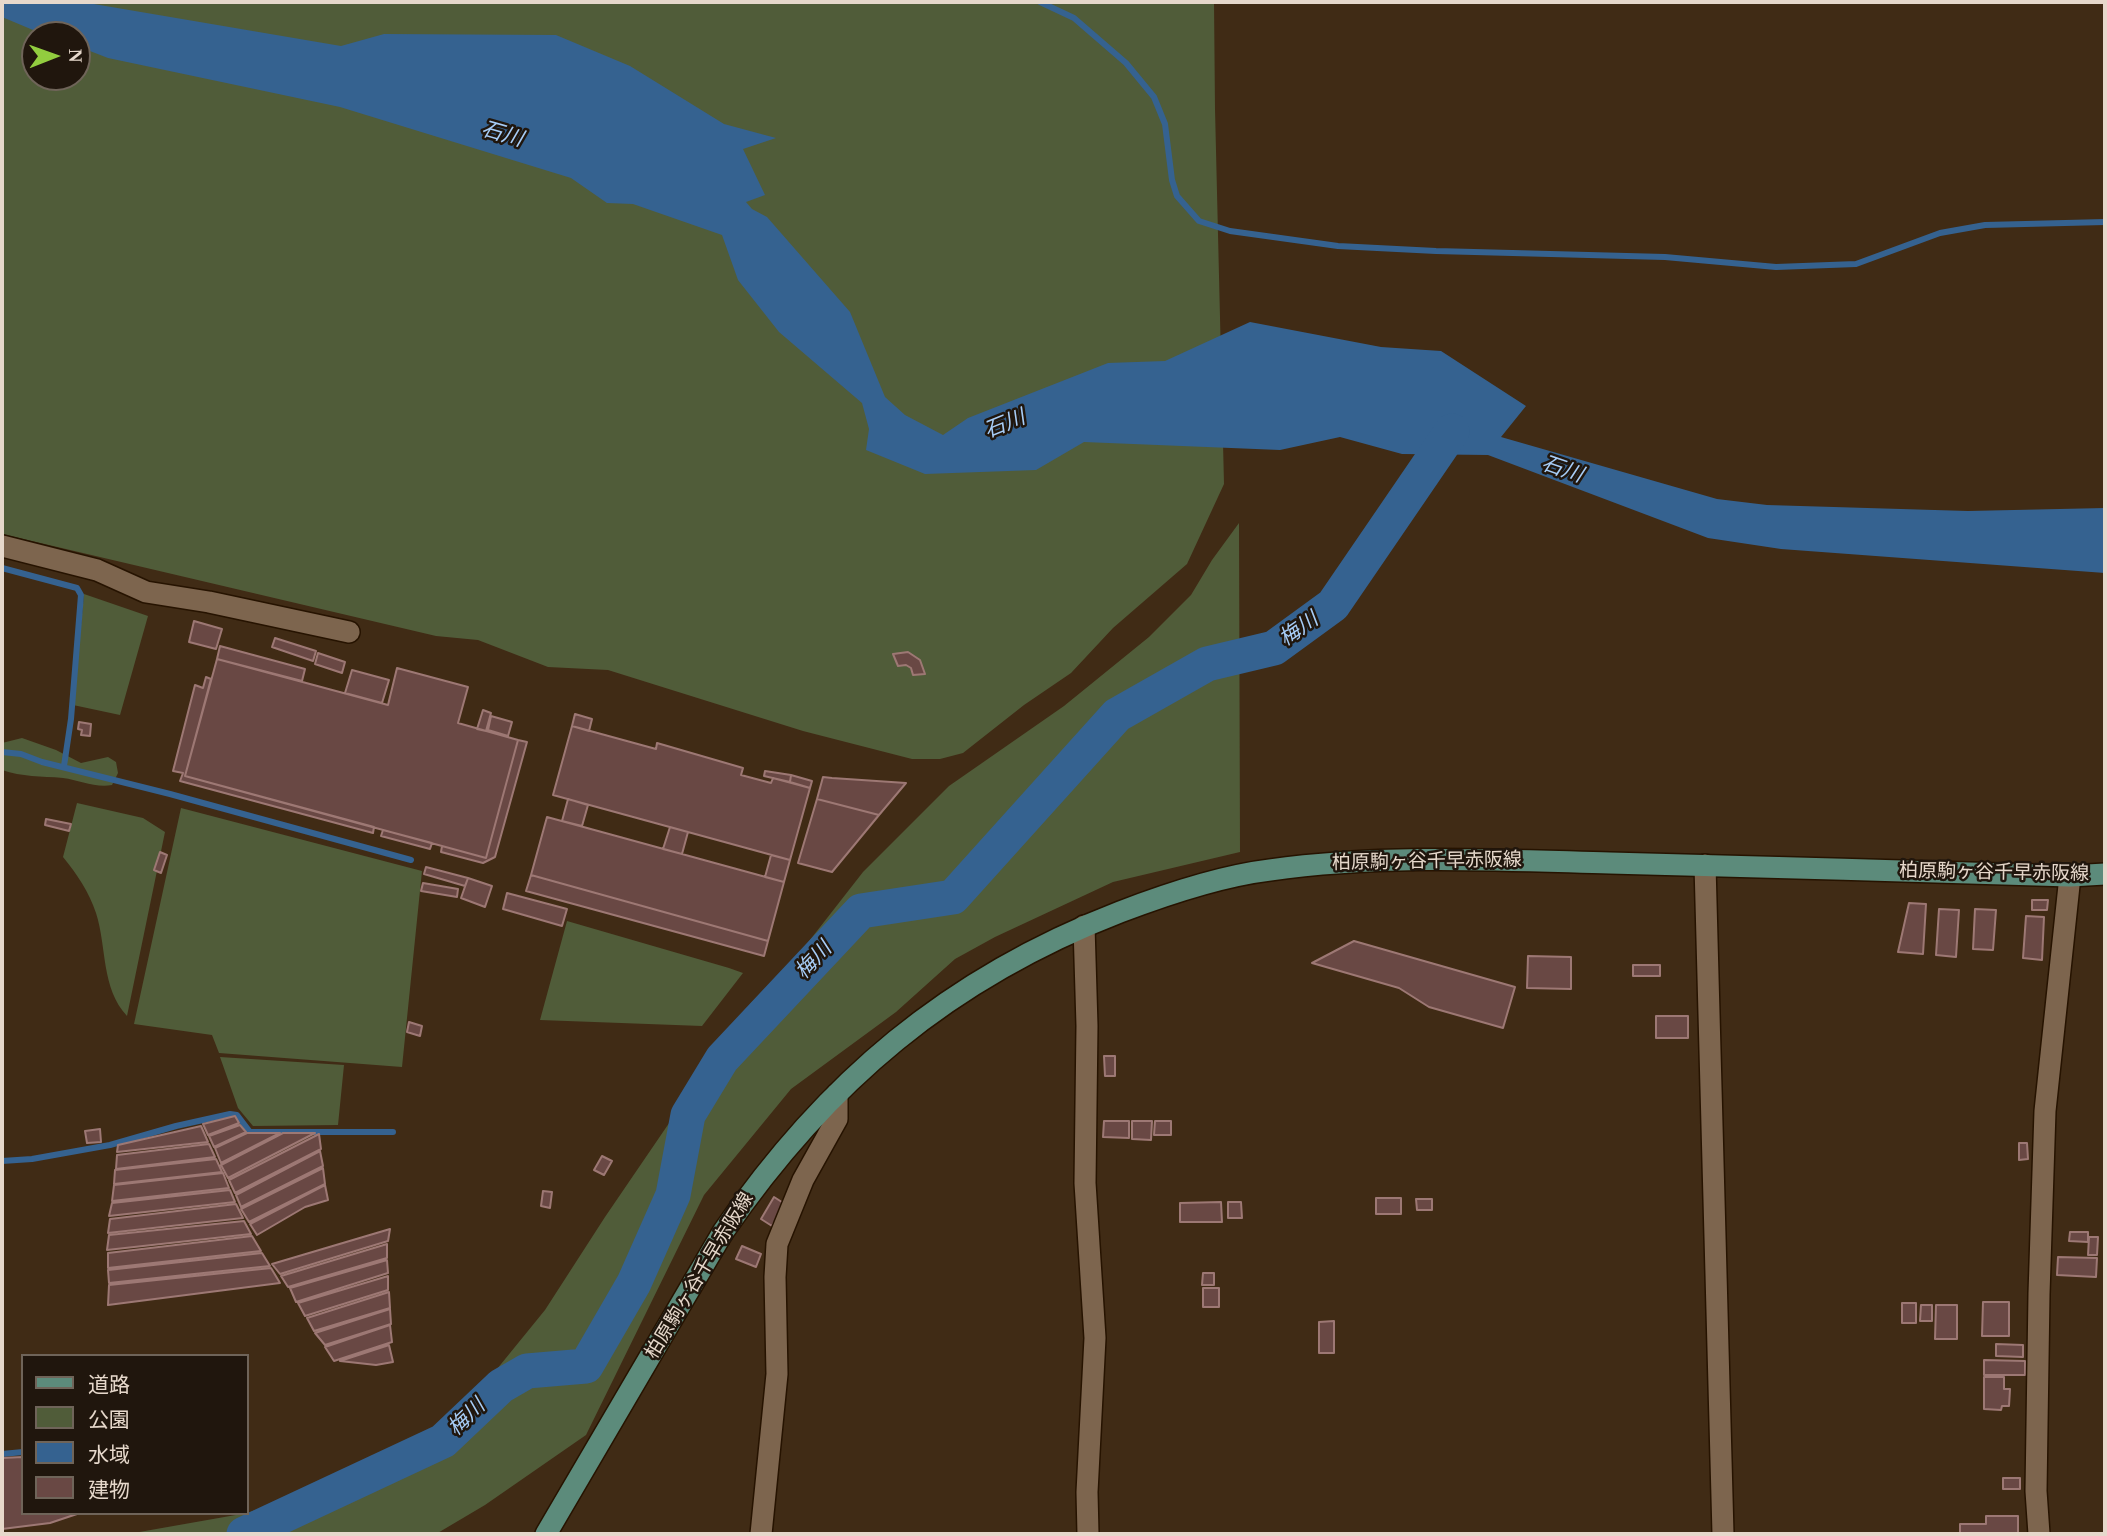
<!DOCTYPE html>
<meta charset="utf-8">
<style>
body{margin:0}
#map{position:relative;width:2107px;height:1536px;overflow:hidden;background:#402b15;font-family:"Times New Roman","Noto Sans JP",serif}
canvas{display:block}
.frame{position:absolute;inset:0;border:4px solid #e6d8cb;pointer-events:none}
.legend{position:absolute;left:21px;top:1354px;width:228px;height:161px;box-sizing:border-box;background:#20160d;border:2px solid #6f6459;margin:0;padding:9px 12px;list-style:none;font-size:21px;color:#e6d8cb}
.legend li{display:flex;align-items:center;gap:14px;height:35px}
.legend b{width:35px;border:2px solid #6f6459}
.north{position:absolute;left:21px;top:21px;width:70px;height:70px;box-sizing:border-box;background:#20160d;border:2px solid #6f6459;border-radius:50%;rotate:89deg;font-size:19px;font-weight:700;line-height:28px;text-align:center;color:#e6d8cb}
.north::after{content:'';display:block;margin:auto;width:24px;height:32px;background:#92cd3f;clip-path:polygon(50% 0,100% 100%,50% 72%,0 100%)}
</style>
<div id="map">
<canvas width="2107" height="1536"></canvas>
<div class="frame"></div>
<ul class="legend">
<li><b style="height:9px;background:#5c8b7b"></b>道路</li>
<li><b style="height:19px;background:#505c39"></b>公園</li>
<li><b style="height:19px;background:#356290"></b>水域</li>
<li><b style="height:19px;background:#694844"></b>建物</li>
</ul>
<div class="north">N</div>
</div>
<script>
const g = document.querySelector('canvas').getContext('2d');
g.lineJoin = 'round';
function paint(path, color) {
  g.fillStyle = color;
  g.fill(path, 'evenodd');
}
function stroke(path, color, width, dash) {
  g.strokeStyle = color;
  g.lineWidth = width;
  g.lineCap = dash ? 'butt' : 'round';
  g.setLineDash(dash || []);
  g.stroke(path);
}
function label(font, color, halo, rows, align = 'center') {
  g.font = font + ' "Times New Roman","Noto Sans JP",serif';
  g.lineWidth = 5;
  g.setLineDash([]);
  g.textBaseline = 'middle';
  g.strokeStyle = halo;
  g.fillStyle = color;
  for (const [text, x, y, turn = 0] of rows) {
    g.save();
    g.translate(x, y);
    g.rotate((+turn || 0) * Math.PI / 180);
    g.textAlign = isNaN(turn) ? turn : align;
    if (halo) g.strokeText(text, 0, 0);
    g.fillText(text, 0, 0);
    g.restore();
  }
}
const green = new Path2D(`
 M2 2H1214L1215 109 1224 484 1187 564 1113 628 1071 673 1024 705 963 753 940 759H912L803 731 608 670 548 667 478 640 436 636 2 534ZM35 35H77V77H35Z
 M1239 523 1240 852 1113 882 995 937 955 959 896 1012 791 1089 704 1195 586 1435 485 1505 436 1534H128L247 1513 346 1478 409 1448 462 1412 545 1310 605 1217 751 1003 799 954 863 872 949 786 1064 706 1149 637 1191 595 1212 560Z
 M84 594 148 616 120 715 73 705Z
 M22 738 56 750 81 763 108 757 116 762 118 773 112 785C95 788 79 780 63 778 41 776 22 777 2 770V743Z
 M77 803 143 818 165 832 127 1016C101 988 107 948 96 913 89 892 77 874 63 857Z
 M181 808 422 871 402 1067 219 1053 212 1035 134 1024Z
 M567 921 729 968 743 973 702 1026 540 1020Z
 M220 1057 344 1065 338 1125 253 1126 238 1108Z`);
const water = new Path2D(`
 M2 2H82L341 46 384 34 556 35 630 66 724 124 776 138 743 149 765 195 746 202 752 209 767 217 850 312 885 397 905 415 943 435 968 418 1108 363 1165 361 1250 322 1381 347 1441 351 1526 406 1501 437 1717 499 1767 505 1968 511 2105 508V573L1781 549 1708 538 1488 455 1402 454 1340 437 1280 450 1084 442 1036 470 925 474 866 450 869 429 862 403 779 332 738 280 722 235 633 204 607 203 571 178 340 107 108 58 77 46V35H45L2 17Z`);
const stream = new Path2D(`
 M1040 2 1074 18 1126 63 1154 97 1165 124 1172 180 1177 196 1199 221 1230 231 1338 246 1436 251 1665 257 1776 267 1856 264 1940 233 1985 225 2105 222
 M2 568 77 588 81 595 71 719 64 766
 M2 752 21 754 42 762 170 794 411 860
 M2 1161 32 1159 110 1145 176 1126 230 1114 237 1115 250 1132H393
 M2 1454 23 1452`);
const river = new Path2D(`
 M244 1534 443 1441 501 1386 527 1371 586 1366 634 1283 673 1195 688 1115 722 1059 861 911 953 897 1117 715 1207 664 1274 648 1333 605 1452 431`);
const building = new Path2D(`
 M194 621 222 629 216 649 189 642Z
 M275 638 316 651 313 661 272 647Z
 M220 646 305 669 302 681 217 659Z
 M908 652 920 660 925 674 913 675 911 668 906 665 898 666 893 654Z
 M318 653 345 662 342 673 315 664Z
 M217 659 388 705 397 668 468 687 458 723 518 740 486 858 185 776Z
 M352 670 389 680 382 703 345 693Z
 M206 677 211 679 185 776 374 827 373 833 180 781 183 773 173 771 195 685 203 688Z
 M483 710 491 713 486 731 477 729Z
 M575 714 592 719 589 731 572 726Z
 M491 716 512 722 508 736 488 730Z
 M79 722 91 724 90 736 81 735 82 730 78 729Z
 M572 726 656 749 657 743 743 768 741 775 771 783 773 778 810 788 790 860 553 795Z
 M518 740 527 742 495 857 483 863 441 852 442 846 486 858Z
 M765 771 791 775 790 782 764 776Z
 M791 775 812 781 810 788 790 782Z
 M823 777 832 778 906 783 879 815 817 799Z
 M568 799 588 805 582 826 562 821Z
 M817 799 879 815 832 872 798 863Z
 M547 817 784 882 768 941 531 875Z
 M46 819 71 824 69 831 45 825Z
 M670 827 688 832 682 854 663 849Z
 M383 830 432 843 430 849 381 836Z
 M160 852 167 855 161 873 154 870Z
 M771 855 790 860 784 882 765 877Z
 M426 867 468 878 465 886 424 874Z
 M531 875 768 941 764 956 526 891Z
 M468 878 492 886 485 907 461 898Z
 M423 883 458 889 457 897 421 891Z
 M507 893 567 909 562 926 503 909Z
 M2032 900H2048L2047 910H2032Z
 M1909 903 1926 904 1923 954 1898 952Z
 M1939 909 1959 910 1956 957 1936 955Z
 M1975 909 1996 910 1993 950 1973 949Z
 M2026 916 2044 917 2042 960 2023 958Z
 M1354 941 1515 987 1503 1028 1429 1007 1399 988 1312 963Z
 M1528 956 1571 957V989L1527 988Z
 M1633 965H1660V976H1633Z
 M1656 1016H1688V1038H1656Z
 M409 1022 422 1026 420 1036 407 1032Z
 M1104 1056H1115V1076H1105Z
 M235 1116 239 1123 208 1135 203 1124Z
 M1104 1121H1129V1138L1103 1137Z
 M1132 1121H1152L1151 1140 1132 1139Z
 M1155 1121H1171V1135H1154Z
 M240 1125 246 1132 214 1147 209 1136Z
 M201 1126 208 1142 117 1152 118 1145Z
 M100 1129 101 1142 87 1143 85 1131Z
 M247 1133H280L221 1163 215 1148Z
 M283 1133H315L228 1178 221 1165Z
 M319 1134 321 1149 235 1193 229 1180Z
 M2019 1143H2027L2028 1159 2019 1160Z
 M209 1144 215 1157 116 1169 117 1155Z
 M320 1151 323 1166 241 1207 236 1195Z
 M602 1156 612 1161 604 1175 594 1170Z
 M216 1159 222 1172 114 1184 115 1170Z
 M323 1168 325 1184 249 1222 241 1209Z
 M223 1173 229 1188 112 1201 114 1185Z
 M325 1185 328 1200 305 1207 257 1235 250 1224Z
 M230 1190 235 1202 109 1216 112 1203Z
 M543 1191 552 1192 550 1208 541 1206Z
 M774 1197 785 1204 772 1226 761 1219Z
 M1376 1198H1401V1214H1376Z
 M1416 1199H1432V1210H1417Z
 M1221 1202 1222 1222H1180V1203Z
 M1228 1202H1241L1242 1218H1228Z
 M236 1204 243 1218 108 1233 110 1219Z
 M244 1221 251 1234 107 1250 109 1235Z
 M390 1229 388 1241 280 1274 272 1264Z
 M2070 1232H2088V1242L2069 1241Z
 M252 1236 261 1251 108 1268V1253Z
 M2089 1237H2098L2097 1255H2088Z
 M387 1244V1258L288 1287 281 1276Z
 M742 1246 761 1254 756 1267 736 1259Z
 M262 1253 270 1266 109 1283 108 1270Z
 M2058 1257 2097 1258 2096 1277 2057 1275Z
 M387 1260 388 1273 296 1302 290 1288Z
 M271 1268 280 1283 108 1305 109 1285Z
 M1203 1273H1214V1285H1202Z
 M388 1276V1290L305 1316 298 1303Z
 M1203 1288H1219V1307H1203Z
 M389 1292 390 1308 314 1331 307 1318Z
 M1983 1302H2009V1336H1982Z
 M1902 1303H1916V1323H1902Z
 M1921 1305H1932V1321H1920Z
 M1936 1305H1957V1339H1935Z
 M390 1309 391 1324 325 1345 315 1333Z
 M1334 1321V1353H1319V1322Z
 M390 1325 392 1342 334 1361 325 1347Z
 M1996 1344 2023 1345V1357L1996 1356Z
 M389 1345 393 1362 376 1365 340 1361Z
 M1984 1360 2025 1361V1375H1984Z
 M1984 1377H2004V1389H2010L2009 1406H2002L2001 1410 1984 1409Z
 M23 1457V1513H80L50 1523 2 1529V1458Z
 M2003 1478H2020V1489H2003Z
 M1986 1516H2018V1534H1960V1524H1986Z`);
const minor = new Path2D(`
 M2 546 97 570 146 592 209 602 349 632
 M1705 865 1723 1534
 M1084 926 1087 1026 1085 1183 1095 1338 1087 1492 1088 1534
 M761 1534 777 1374 775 1277 777 1244 803 1180 837 1119V1094
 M2039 1534 2036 1491 2039 1294 2045 1111 2070 876`);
const major = new Path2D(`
 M546 1534 723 1232C826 1082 949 978 1120 912 1167 894 1220 876 1270 870 1383 854 1496 860 1610 863 1763 866 1917 872 2070 876L2105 874`);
const streetNames = [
 ["柏原駒ヶ谷千早赤阪線",1427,862,-1],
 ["柏原駒ヶ谷千早赤阪線",1994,873,1],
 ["柏原駒ヶ谷千早赤阪線",700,1276,-59]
];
const waterNames = [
 ["石川",502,135,16],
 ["石川",1005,425,-22],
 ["石川",1562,470,19],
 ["梅川",1299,630,-35],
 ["梅川",814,961,-47],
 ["梅川",467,1418,-44]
];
paint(green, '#505c39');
paint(water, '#356290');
stroke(stream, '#356290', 6);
stroke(river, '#356290', 35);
paint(building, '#694844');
stroke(building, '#9d7874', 2);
stroke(minor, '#261300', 24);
stroke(major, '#261300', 24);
stroke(minor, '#7d654e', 21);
stroke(major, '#5c8b7b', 21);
label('19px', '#e6d8cb', '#20160d', streetNames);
label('italic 21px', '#a7cdf7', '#20160d', waterNames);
</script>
